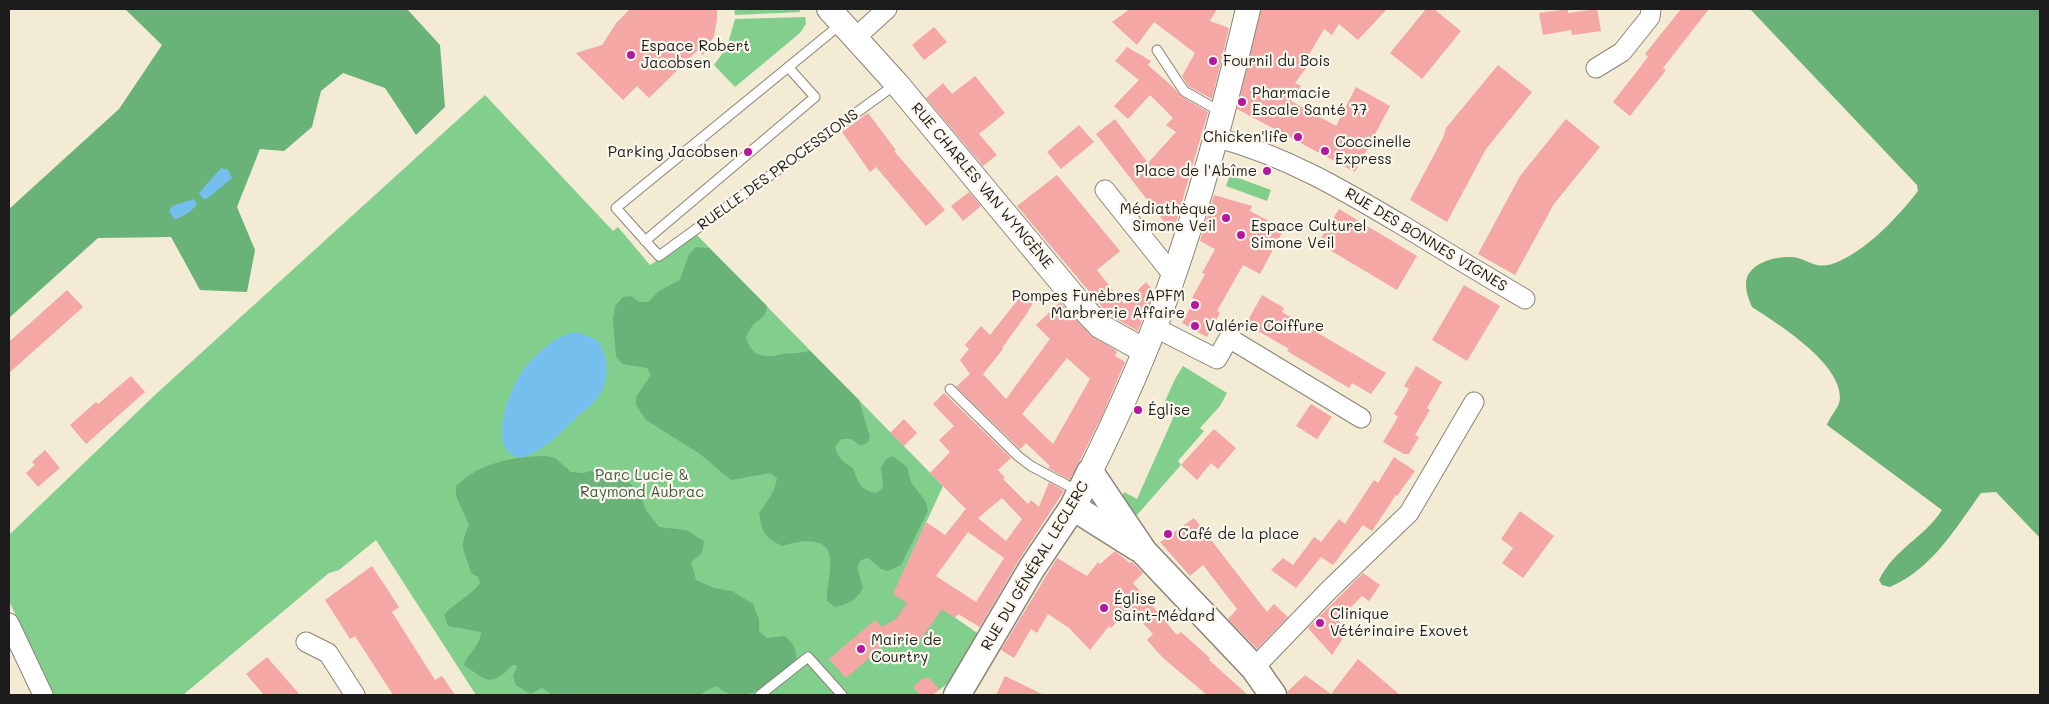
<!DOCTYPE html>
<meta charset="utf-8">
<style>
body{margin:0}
#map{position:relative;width:2049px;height:704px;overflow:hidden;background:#f3ebd3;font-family:Mali,sans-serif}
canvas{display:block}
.frame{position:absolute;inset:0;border:10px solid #1c1c1c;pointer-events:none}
</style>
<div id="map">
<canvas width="2049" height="704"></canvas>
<div class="frame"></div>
</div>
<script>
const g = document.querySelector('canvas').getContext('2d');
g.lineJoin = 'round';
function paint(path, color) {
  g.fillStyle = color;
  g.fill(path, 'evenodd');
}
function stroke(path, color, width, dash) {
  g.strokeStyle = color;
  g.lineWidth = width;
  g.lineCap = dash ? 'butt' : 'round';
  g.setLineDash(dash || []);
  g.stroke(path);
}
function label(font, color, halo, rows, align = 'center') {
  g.font = font + ' Mali,sans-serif';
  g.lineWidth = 4.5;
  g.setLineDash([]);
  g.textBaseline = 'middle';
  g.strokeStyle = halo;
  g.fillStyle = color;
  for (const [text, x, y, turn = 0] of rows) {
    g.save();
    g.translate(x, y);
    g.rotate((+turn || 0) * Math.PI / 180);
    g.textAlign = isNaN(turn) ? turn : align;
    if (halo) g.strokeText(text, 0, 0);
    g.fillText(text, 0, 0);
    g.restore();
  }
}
const green = new Path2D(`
 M734 9H798L801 12 735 15Z
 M805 17 806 24 800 33 735 87 714 65 727 47 735 19Z
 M485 95 613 231 618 227 650 265 697 235 943 486 900 579 980 635 950 682 932 695H476L376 540 339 570 329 573 183 695H54L9 601V535L156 394Z
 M1230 175 1271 190 1267 201 1226 186Z
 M1183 366 1227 393 1220 406 1200 428 1204 431 1178 461 1181 465 1137 515 1129 509 1123 495 1124 492 1137 499 1174 416 1161 410 1175 379Z`);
const forest = new Path2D(`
 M125 9H407L440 45 445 107 416 135 385 88 343 73 321 91 312 127 284 151 260 149 237 207 255 250 247 292 200 290 171 237 98 238 9 318V209L119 109 162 45Z
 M1750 9H2040V538L1996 492 1981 493C1955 529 1932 569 1890 587L1882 585 1879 580C1895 548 1924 538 1942 510L1827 425C1829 417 1840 407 1840 398 1841 363 1778 324 1752 307 1749 300 1746 292 1746 284 1746 264 1774 256 1791 257 1809 258 1813 271 1835 263 1866 251 1898 217 1918 191L1917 185Z
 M696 247 709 248 767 306C765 321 759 317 752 326 750 329 748 333 746 337 752 358 764 358 783 354 792 353 801 353 810 351L859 400 870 437 868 442 861 446 851 439H842L835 446C837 457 843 463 853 468 859 484 860 490 877 493L883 487 881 467 886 459 893 456 907 467 911 482 926 502 928 511 901 565 888 571 881 569 868 558 861 560 857 567 863 588C856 600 849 604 835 607L827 601C826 586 832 572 830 557 826 534 796 542 782 546 765 538 762 532 759 513 767 502 775 492 777 478L770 473 731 480 700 454 646 420 636 405V397L651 375 647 368 622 364 616 356 613 320 615 306 623 297 631 296 639 302H648L659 291 680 280 689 254Z
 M546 456 555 458 571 472 583 473 599 469 623 475 641 496 646 510 659 527 686 530 704 541 702 553 691 562 696 580 714 588 732 591 753 604 759 619V631L767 638 784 636C793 642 797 649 796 660 781 673 750 704 729 694 725 692 720 689 716 686L699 695H553L542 688 530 694 516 685 513 676 517 666 513 665C491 687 488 682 464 665 469 651 480 647 481 632L448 626 444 615C454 603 471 596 480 583L478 577 471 573C466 550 457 551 469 525L456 496V486C481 462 512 457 546 456Z`);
const water = new Path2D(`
 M221 168 228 170 232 178 208 198 203 199 199 193Z
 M194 199 197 205 188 213 175 220 169 211 172 206Z
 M577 332 597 340C610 357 610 384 596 400 589 408 580 413 573 421 557 436 542 452 520 458 485 450 509 391 522 372 534 355 556 334 577 332Z`);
const building = new Path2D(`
 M630 9H717V19L714 36 703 55 698 50 649 98 637 86 623 100 576 53 602 45 617 22Z
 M1130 9H1217L1210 21 1229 28 1212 99 1188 86 1182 76 1195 53 1154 22 1137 45 1112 22Z
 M1261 9H1387L1358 40 1339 24 1332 35 1324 29 1303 65 1307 67 1295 83 1301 86 1291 101 1336 126 1356 87 1390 106 1355 172 1237 109Z
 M1426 9H1434L1461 31 1422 79 1390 53Z
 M1568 9V13L1597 9 1601 31 1572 35 1571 30 1543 35 1539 13Z
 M1681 9H1709L1663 68 1666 70 1630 116 1613 102 1648 57 1645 54Z
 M934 27 947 42 924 60 912 45Z
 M1127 47 1151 61 1148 65 1174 88 1181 96 1208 112 1173 233 1096 134 1115 119 1148 163 1176 132 1166 125 1173 118 1150 95 1128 119 1114 106 1139 80 1115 61Z
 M1498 65 1532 92 1486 149 1447 222 1410 200 1443 138 1446 128Z
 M975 76 1005 113 979 134 997 155 983 166 926 98 943 83 952 94Z
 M868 113 896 150 894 151 945 210 926 226 876 167 870 172 842 132Z
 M1566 119 1600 147 1554 204 1515 275 1478 254 1520 176Z
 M1079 125 1094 142 1061 169 1047 152Z
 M1057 175 1120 251 1097 270 1124 304 1146 282 1154 291 1138 331 1109 315 1017 206Z
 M969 192 981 206 963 221 951 206Z
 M1214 195 1252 206 1250 211 1284 229 1260 274 1243 265 1217 311 1220 313 1207 337 1182 323 1195 299 1192 298 1205 274 1202 273 1215 249 1200 241Z
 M1339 209 1417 256 1397 290 1318 243Z
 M1464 285 1500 306 1467 361 1432 340Z
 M67 290 83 307 9 373V342Z
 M1023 293 1033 303 1026 315 1002 348 1003 349 983 374 1006 399 1050 339 1036 325 1060 302 1090 335 1114 349 1117 352 1115 356 1125 362 1102 416 1070 480 1048 468 1050 466 1026 443 1020 449 956 387 970 374 960 360 969 349 965 345 981 326 990 335ZM1067 358 1090 379 1053 444 1022 414Z
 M1262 295 1284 308 1282 312 1386 373 1371 394 1352 383 1349 388 1287 351 1289 349 1246 324Z
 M1416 366 1442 382 1427 408 1430 410 1415 435 1419 437 1409 454H1404L1383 442 1398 417 1394 414 1409 389 1404 386Z
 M131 376 145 392 86 444 70 425 96 402 98 404Z
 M944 393 1011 458 998 470 1005 478 1003 479 1028 504 1031 500 1039 507 1049 482 1064 491 1019 560 980 627 958 614 955 618 942 609 916 646 898 633 846 678 829 659 875 620 882 627 896 619 907 603 893 594 926 522 945 535 966 509 930 473 950 452 939 440 954 426 933 404ZM1002 498 1022 519 1006 541 978 518ZM968 532 1004 558 976 602 936 576Z
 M1311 404 1332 417 1317 439 1296 426Z
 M904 419 917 433 904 446 890 433Z
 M1214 429 1236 448 1218 469 1211 463 1197 480 1181 465Z
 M45 450 60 468 38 487 26 473 35 465 32 462Z
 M1394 457 1415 471 1397 496 1396 495 1372 531 1363 525 1333 565 1321 557 1296 588 1271 570 1283 558 1293 565 1314 537 1321 542 1339 519 1345 524 1374 480 1378 483Z
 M1520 511 1554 536 1523 578 1502 563 1513 548 1501 539Z
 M1194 518 1267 612 1274 604 1288 617 1257 649 1228 619 1237 609 1203 565 1190 576 1160 542Z
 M1115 551 1130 563 1132 562 1143 573 1133 583 1177 635 1181 632 1210 658 1209 660 1248 695H1207L1163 658 1147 640 1153 634 1130 609 1111 628 1109 626 1090 650 1069 628 1048 614 1037 633 1031 629 1014 658 1001 650 1057 558 1087 576 1098 562 1100 564Z
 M372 566 399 607 392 612 435 680 442 676 455 695H393L355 636 350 639 325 600Z
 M1363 573 1380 585 1369 601 1362 596 1338 620 1347 632 1332 655 1308 628Z
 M267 657 300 695H264L246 674Z
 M1358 659 1400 695H1288L1287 692 1305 675 1331 694Z
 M1005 676 1044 695H996Z
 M923 678H929L939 689 932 695H920L913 687Z`);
const service = new Path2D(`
 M841 24 616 208 659 256 896 84
 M1157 50 1184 91 1221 112
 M645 241 815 97 788 67
 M950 389 1018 456 1031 466 1078 491
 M760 695 808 657 842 695`);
const minor = new Path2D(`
 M855 38 887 9
 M1596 68 1622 52 1650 17 1651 9
 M1215 137C1287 156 1345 191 1407 228 1446 252 1486 276 1525 299
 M1105 190 1173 275
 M1154 327 1217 359 1229 338 1361 418
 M9 623 43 695
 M306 642 328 653 355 695
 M1254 668 1329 590 1409 513 1474 402`);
const tertiary = new Path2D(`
 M829 9 897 84 1084 309 1100 326 1145 351
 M1090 472C1118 415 1144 357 1166 297 1200 203 1225 106 1248 9`);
const secondary = new Path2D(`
 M1073 507 1138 548
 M957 695 1032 568 1073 507 1090 472 1144 552 1254 668 1273 695`);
const markers = [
 [631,55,5,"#b5179e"],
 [1213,61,5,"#b5179e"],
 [1242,102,5,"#b5179e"],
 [1298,137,5,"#b5179e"],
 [1325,151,5,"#b5179e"],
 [748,152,5,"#b5179e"],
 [1267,171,5,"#b5179e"],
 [1226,218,5,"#b5179e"],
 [1241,235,5,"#b5179e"],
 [1195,305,5,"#b5179e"],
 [1195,326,5,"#b5179e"],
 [1138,410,5,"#b5179e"],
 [1168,534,5,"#b5179e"],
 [1104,608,5,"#b5179e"],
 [1320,623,5,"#b5179e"],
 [861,649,5,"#b5179e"]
];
const poiNames = [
 ["Espace Robert",641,46],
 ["Jacobsen",641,63],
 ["Fournil du Bois",1223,61],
 ["Pharmacie",1252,93],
 ["Escale Santé 77",1252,110],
 ["Chicken'life",1288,137,"right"],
 ["Coccinelle",1335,142],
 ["Express",1335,159],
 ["Parking Jacobsen",738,152,"right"],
 ["Place de l'Abîme",1257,171,"right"],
 ["Médiathèque",1216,209,"right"],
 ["Simone Veil",1216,226,"right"],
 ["Espace Culturel",1251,226],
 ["Simone Veil",1251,243],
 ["Pompes Funèbres APFM",1185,296,"right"],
 ["Marbrerie Affaire",1185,313,"right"],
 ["Valérie Coiffure",1205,326],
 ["Église",1148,410],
 ["Café de la place",1178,534],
 ["Église",1114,599],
 ["Saint-Médard",1114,616],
 ["Clinique",1330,614],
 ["Vétérinaire Exovet",1330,631],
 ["Mairie de",871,640],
 ["Courtry",871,657]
];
const streetNames = [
 ["RUELLE DES PROCESSIONS",778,170,-36],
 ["RUE CHARLES VAN WYNGÈNE",982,186,50],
 ["RUE DES BONNES VIGNES",1426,240,31],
 ["RUE DU GÉNÉRAL LECLERC",1035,566,-59]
];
const parkNames = [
 ["Parc Lucie &",642,475],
 ["Raymond Aubrac",642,492]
];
paint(green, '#82cf8d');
paint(forest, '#69b278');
paint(water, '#74bfed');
paint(building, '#f4a7a5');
stroke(service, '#888478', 11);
stroke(minor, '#888478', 21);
stroke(tertiary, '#888478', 26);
stroke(secondary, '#888478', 29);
stroke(service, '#fff', 9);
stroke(minor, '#fff', 19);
stroke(tertiary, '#fff', 24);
stroke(secondary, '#fff', 26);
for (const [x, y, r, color] of markers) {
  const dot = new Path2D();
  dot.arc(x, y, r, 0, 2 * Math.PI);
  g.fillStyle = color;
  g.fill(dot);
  stroke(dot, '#fbf7ec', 2);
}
label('15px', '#1c1c1c', '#fbf7ec', poiNames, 'left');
label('15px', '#1c1c1c', '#fbf7ec', streetNames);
label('15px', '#405b44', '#fbf7ec', parkNames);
</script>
